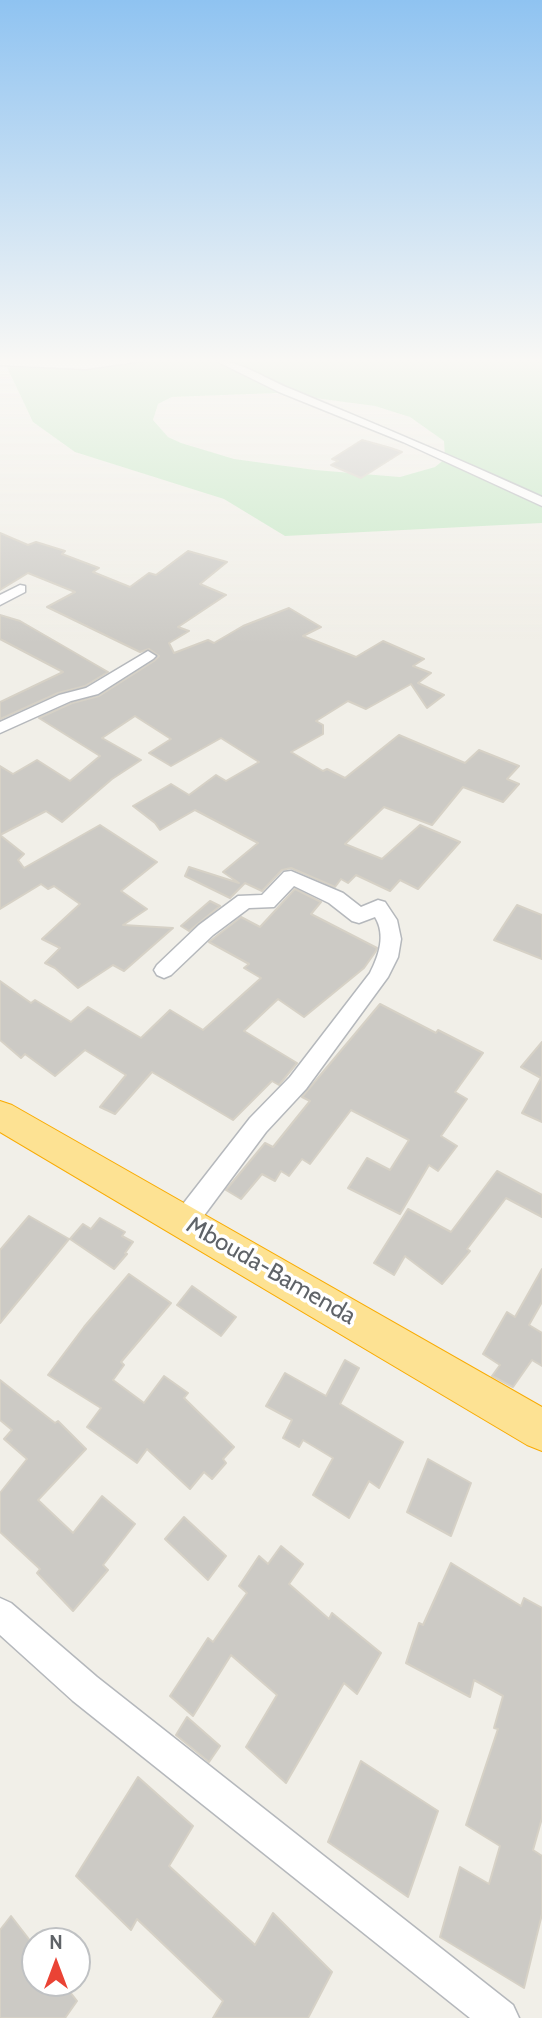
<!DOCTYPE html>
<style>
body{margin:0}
#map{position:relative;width:542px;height:2018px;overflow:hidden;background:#f1efe8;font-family:Cabin,sans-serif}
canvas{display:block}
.north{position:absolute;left:21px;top:1927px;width:70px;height:70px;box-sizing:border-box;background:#fff;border:2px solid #bfc1c3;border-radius:50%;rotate:0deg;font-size:19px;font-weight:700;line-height:28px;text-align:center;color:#5f6368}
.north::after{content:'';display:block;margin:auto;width:24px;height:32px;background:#ea4335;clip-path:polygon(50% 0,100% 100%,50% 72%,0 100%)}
</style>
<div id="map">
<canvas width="542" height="2018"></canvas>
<div class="north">N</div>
</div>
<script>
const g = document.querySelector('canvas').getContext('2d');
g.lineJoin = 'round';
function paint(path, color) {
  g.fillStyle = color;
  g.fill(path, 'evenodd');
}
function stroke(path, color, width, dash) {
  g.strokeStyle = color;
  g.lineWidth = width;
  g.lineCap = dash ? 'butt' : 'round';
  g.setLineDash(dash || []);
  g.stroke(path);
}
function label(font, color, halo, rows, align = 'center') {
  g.font = font + ' Cabin,sans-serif';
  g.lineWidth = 7;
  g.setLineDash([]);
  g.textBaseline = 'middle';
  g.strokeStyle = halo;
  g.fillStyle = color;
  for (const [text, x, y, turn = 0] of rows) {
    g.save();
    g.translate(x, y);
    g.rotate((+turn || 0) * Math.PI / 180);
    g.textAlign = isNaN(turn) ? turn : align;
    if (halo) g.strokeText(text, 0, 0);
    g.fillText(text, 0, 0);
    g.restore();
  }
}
const green = new Path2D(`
 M4 361H542V523L285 536 224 499 75 452 33 422ZM277 393 375 406 410 417 444 441 445 459 435 467 400 477 315 470 234 459 181 443 168 437 153 420 158 404 172 397Z`);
const building = new Path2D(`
 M362 440 391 448 402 452 361 478 331 465 338 461 332 459Z
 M0 533 28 545 36 542 65 551 62 554 99 568 93 572 130 587 149 573 156 575 188 551 227 562 200 584 226 595 178 627 189 631 169 643 174 653 208 640 214 643 243 626 289 608 321 627 303 636 356 657 383 641 424 659 413 666 431 673 418 683 444 695 427 708 411 684 366 709 348 701 316 721 323 725V734L291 752 323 771 327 769 345 778 399 735 465 763 479 750 519 766 507 779 519 784 503 802 463 787 432 825 384 807 345 844 382 859 420 825 460 842 418 889 400 880 390 891 356 875 348 883 341 879 335 887 291 868 282 870 262 891 245 883 230 898 185 876 189 867 239 883 223 872 258 843 195 810 160 830 155 823 133 806 171 784 189 795 216 775 226 781 259 762 221 738 171 766 149 753 171 739 135 716 102 738 141 760 112 779 62 822 46 811 0 835 24 854 18 860 24 868 100 825 157 862 121 891 147 909 123 925 173 928 124 971 113 965 78 988 55 968 45 963 60 948 42 939 80 904 54 886 48 889 41 884 0 909V766L13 774 37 760 70 781 100 756 39 718 72 703 99 696 154 661 159 656 149 649 140 652 47 607 75 592 28 573 0 590Z
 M0 615 20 621 108 672 85 686 58 693 0 719V702L63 672 0 639Z
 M295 889 321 902 311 914 377 948 376 951 364 968 304 1017 278 999 244 1031 297 1063 279 1085 272 1081 233 1120 152 1072 115 1114 100 1107 126 1075 85 1050 55 1076 25 1054 21 1058 0 1040V981L31 1003 35 1000 71 1022 88 1007 141 1038 170 1010 203 1030 261 978 244 968 249 964 209 942 241 917 260 927Z
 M210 901 220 906 189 931 181 926Z
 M517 905 542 915V959L494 940Z
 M380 1004 436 1033 438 1030 483 1053 455 1092 467 1099 441 1136 457 1146 438 1171 429 1165 400 1214 348 1188 367 1158 390 1170 409 1140 351 1110 310 1164 302 1159 289 1176 281 1171 275 1181 262 1174 241 1199 226 1190 265 1143 273 1147 310 1101 302 1097Z
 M542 1042V1122L522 1113 541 1078 521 1067Z
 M497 1171 542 1195V1217L506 1198 467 1249 470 1251 442 1284 405 1256 394 1275 374 1263 408 1209 451 1232Z
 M29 1216 69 1239 0 1323V1250Z
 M100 1218 125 1232 122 1236 133 1242 125 1253 127 1254 114 1269 70 1239 83 1224 91 1229Z
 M542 1269V1302L529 1325 542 1333V1366L532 1360 513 1387 492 1376 500 1365 483 1354 507 1312 515 1317Z
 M129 1274 171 1303 121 1362 124 1365 113 1380 144 1403 164 1376 188 1393 184 1398 234 1447 223 1459 226 1463 212 1479 204 1472 190 1489 147 1449 137 1463 87 1427 101 1408 48 1375 84 1327Z
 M192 1286 236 1317 221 1336 177 1305Z
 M345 1360 359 1368 340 1404 403 1442 379 1488 369 1481 349 1518 313 1495 333 1458 303 1440 299 1447 283 1438 292 1420 266 1406 285 1373 326 1396Z
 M0 1380 55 1423 58 1421 86 1449 38 1500 73 1533 102 1496 135 1524 103 1565 108 1570 73 1611 37 1573 40 1569 0 1532V1493L27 1459 4 1439 12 1430 0 1420Z
 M428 1459 471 1483 451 1536 407 1512Z
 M184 1517 226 1556 208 1580 165 1539Z
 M281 1546 303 1564 289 1584 329 1619 332 1613 381 1653 357 1694 344 1683 286 1783 246 1747 277 1695 231 1655 193 1716 170 1696 208 1638 213 1642 247 1593 239 1586 259 1556 268 1564Z
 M451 1563 521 1606 524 1598 542 1608V1818L533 1850 542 1856V1914L524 1988 440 1937 460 1867 489 1884 500 1846 466 1825 498 1729 494 1728 503 1696 474 1680 470 1697 406 1663 419 1623 423 1625Z
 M187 1717 220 1746 209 1762 176 1735Z
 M361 1761 438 1811 408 1897 328 1842Z
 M138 1777 193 1826 169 1866 255 1945 273 1913 332 1972 308 2018H213L223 2001 137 1919 131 1930 76 1876Z
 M11 1916 35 1947V1983H63L77 2001 65 2018H0V1930Z`);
const minor = new Path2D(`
 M0 361H142L86 369 0 365Z
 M216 361C242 361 267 380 291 389 375 424 459 459 542 497V506L403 442 279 392Z
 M20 585 25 586V592L0 605V595Z
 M148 651 156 656 153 659 98 694 71 701 0 733V722L59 695 86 688Z
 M291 871 343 893 361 907 378 900 385 902 397 920 401 939 398 957 388 977 306 1089 266 1132 194 1229 185 1232 176 1229 173 1221 176 1213 250 1118 290 1077 370 973C379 955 386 935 375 917L359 923 352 921 329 903 294 886 274 907 249 908 213 935 171 975 164 978 157 975 154 970 157 965 199 925 238 896 262 895 284 872Z
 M0 1598 11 1603 97 1677 513 2005 519 2018H470L73 1701 0 1635Z`);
const highway = new Path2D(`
 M0 1101 12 1105 542 1407V1451L527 1445 0 1132Z`);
const nearStreetnames = [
 ["Mbouda-Bamenda",271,1271,30]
];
paint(green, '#c5e8c5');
paint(building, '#cccac5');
stroke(building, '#d6d1c6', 2);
stroke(minor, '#b5b8bc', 3);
stroke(highway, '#f9ab00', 2);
paint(minor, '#fff');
paint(highway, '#fde293');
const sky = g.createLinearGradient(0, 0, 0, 644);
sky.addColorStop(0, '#8fc3f1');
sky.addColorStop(0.56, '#f9f8f5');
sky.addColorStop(1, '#f9f8f500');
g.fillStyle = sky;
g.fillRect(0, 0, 542, 644);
label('24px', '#5f6368', '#fff', nearStreetnames);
</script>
